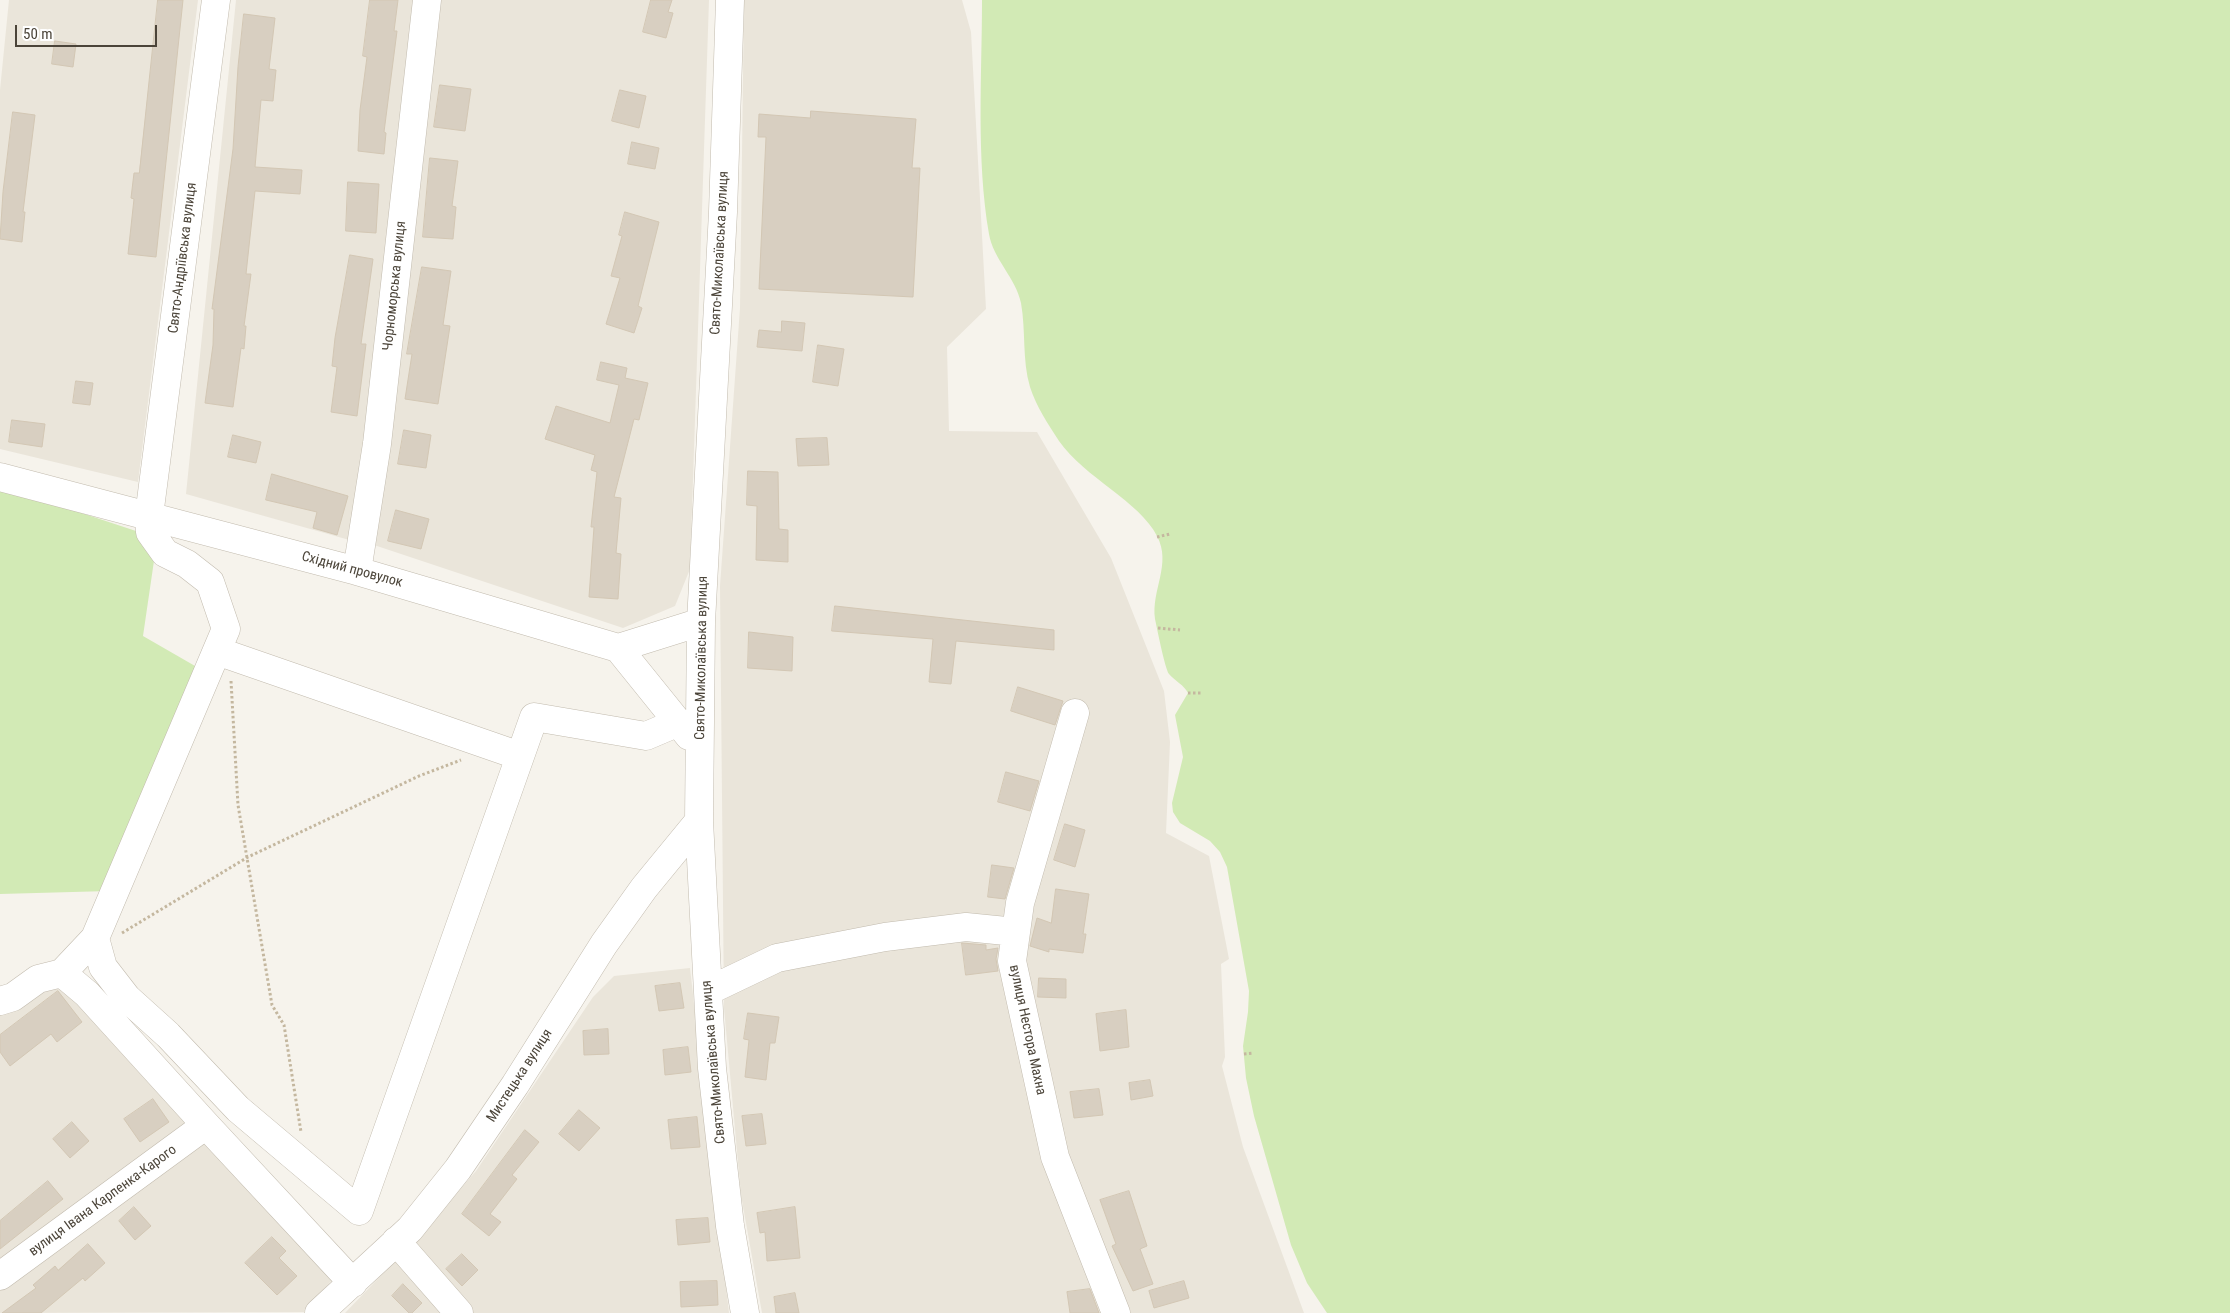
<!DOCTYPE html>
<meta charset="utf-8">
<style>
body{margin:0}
#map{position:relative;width:2230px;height:1313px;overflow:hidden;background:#f6f3ec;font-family:"Roboto Condensed",sans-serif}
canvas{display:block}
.scale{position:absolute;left:15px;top:25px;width:142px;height:22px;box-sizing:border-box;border:2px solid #4b4439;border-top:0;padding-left:6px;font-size:15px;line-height:18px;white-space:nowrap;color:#4b4439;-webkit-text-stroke:4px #fff;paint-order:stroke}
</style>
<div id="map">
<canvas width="2230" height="1313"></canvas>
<div class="scale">50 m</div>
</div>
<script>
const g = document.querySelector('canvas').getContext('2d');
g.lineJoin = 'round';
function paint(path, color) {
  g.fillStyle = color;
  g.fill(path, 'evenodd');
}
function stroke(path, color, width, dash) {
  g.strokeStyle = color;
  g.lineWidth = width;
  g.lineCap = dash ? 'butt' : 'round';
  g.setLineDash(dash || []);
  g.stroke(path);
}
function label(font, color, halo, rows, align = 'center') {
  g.font = font + ' "Roboto Condensed",sans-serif';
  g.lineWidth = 4.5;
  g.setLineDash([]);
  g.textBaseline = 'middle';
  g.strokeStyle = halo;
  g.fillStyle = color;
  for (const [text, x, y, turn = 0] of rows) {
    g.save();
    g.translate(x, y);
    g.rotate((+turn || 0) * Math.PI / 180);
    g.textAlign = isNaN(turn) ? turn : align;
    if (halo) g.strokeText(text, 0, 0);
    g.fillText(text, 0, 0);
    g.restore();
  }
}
const residential = new Path2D(`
 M9 0H198L138 482 0 449V90Z
 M236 0H415L353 541 186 494Z
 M437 0H709L690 569 675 606 623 628 374 545Z
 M744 0H962L971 32 986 309 947 347 949 431 1037 432 1111 558 1164 691 1170 742 1166 833 1209 856 1229 959 1221 964 1225 1057 1222 1066 1243 1147 1304 1313H762L741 1195 724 1008 720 586 740 308Z
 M690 968 729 1313H345L420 1235 476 1171 593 997 614 976Z
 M56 981 188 1126 0 1264V1012Z
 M207 1138 338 1273 304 1312 0 1313V1289Z`);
const green = new Path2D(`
 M982 0H2230V1313H1327L1307 1283 1291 1245 1254 1116 1246 1078 1243 1046 1248 1012 1249 991 1227 867 1220 852 1210 841 1180 823 1173 812 1172 803 1183 757 1175 715 1188 693C1184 685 1175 681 1169 674 1165 669 1157 628 1155 619 1151 590 1172 564 1157 536 1139 501 1085 478 1059 441 1048 424 1036 406 1030 387 1022 360 1026 331 1021 303 1016 278 993 259 989 234 976 158 982 77 982 0Z
 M0 486 142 533 155 554 143 636 202 670 109 891 0 894Z`);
const building = new Path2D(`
 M158 0H183L156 257 128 254 134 199 131 198 134 173H139Z
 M370 0H398L394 31H397L384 132 386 133 384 154 358 151 360 110 367 57 363 56Z
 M651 0H672L668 12 673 13 666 38 643 32Z
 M244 14 275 18 269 69 276 70 273 101 261 100 255 167 302 170 300 194 255 191 246 274H251L244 326H246L244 349 241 348 233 407 205 403 213 345 214 309H212L233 149 238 67Z
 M55 41 76 44 73 67 52 64Z
 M440 85 471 89 465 131 434 127Z
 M620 90 646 96 639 128 612 121Z
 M811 111 916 119 912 168H920L913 297 759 289 766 137H758L759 114 810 118Z
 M13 112 35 115 23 212H25L22 242 0 239 3 192Z
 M632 142 659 148 655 169 628 164Z
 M430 158 458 161 452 206 456 207 453 239 423 237Z
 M348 182 379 184 376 233 346 231Z
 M625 212 659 222 638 306 642 308 634 333 606 324 620 278 611 276 622 236 619 235Z
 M350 255 373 259 361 344H366L357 416 331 412 337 367 332 366 335 338Z
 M422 267 451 271 443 325 450 326 438 404 405 399 412 354H407Z
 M782 321 805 323 802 351 757 347 759 330 781 332Z
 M818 345 844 349 838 386 813 382Z
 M601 362 627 368 625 378 648 383 639 420 634 419 614 497 621 498 616 553 621 554 618 599 589 597 594 527H591L597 472 591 470 595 455 545 439 556 406 610 423 619 385 597 380Z
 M76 381 93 383 90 405 73 403Z
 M12 420 45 424 42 447 9 442Z
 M404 430 431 435 426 468 398 464Z
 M233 435 261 442 256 463 228 457Z
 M827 438 829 465 798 466 796 439Z
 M748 471 778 472 779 529 788 530V562L756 560 757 506 747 505Z
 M272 474 348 496 337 535 313 528 317 512 266 500Z
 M396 510 429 519 421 549 388 541Z
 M835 606 1054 630V650L956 641 951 684 929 682 933 639 832 631Z
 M749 632 793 637 792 671 748 668Z
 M1018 687 1063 701 1055 725 1011 711Z
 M1006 772 1039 781 1030 811 998 802Z
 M1065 824 1085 830 1075 867 1054 860Z
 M992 865 1014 868 1005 899 988 897Z
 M1056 889 1089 894 1083 934H1086L1083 953 1049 949V952L1030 946 1037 918 1051 923Z
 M962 943 986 945V950L998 948 996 959 998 971 966 975Z
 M1039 978 1066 979V998L1038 997Z
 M680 983 684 1008 659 1011 655 986Z
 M58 991 82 1022 57 1042 51 1034 10 1066 0 1052V1035Z
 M1126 1010 1129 1047 1100 1051 1096 1014Z
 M748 1013 779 1017 775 1043H770L766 1080 745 1077 749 1040 744 1039Z
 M608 1029 609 1054 584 1055 583 1031Z
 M688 1047 691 1072 665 1075 663 1050Z
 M1150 1080 1153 1096 1131 1100 1129 1083Z
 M1099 1089 1103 1115 1074 1118 1070 1092Z
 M153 1099 169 1122 140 1142 124 1119Z
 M579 1110 600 1128 579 1151 559 1134Z
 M762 1114 766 1144 746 1146 742 1116Z
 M697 1117 700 1147 671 1149 668 1120Z
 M72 1122 89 1141 70 1158 53 1139Z
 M525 1130 539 1142 512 1175 517 1179 490 1214 501 1222 489 1236 462 1214Z
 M48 1181 63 1199 0 1249V1221Z
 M1129 1191 1147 1246 1140 1249 1153 1284 1133 1291 1112 1246 1116 1244 1100 1200Z
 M134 1207 151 1226 135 1240 119 1221Z
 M795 1207 800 1258 767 1261 765 1232 760 1233 757 1213Z
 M708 1218 710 1242 678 1245 676 1220Z
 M272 1237 286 1251 279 1258 297 1276 277 1295 245 1263Z
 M88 1244 105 1263 85 1281 83 1278 41 1313H2L36 1288 33 1285 55 1266 58 1270Z
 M462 1254 478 1270 462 1286 446 1269Z
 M717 1281 718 1305 681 1307 680 1282Z
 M1184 1281 1189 1298 1154 1308 1149 1291Z
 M403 1284 422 1303 412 1313H409L392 1296Z
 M1090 1289 1099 1313H1070L1067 1292Z
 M795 1293 799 1313H776L774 1297Z`);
const path = new Path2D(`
 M1157 537 1170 534
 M1158 628 1180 630
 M231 681 238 805 272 1005 284 1025 301 1132
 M1188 693H1202
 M122 933 248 857 419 776 461 760
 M1244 1054 1253 1053`);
const minor = new Path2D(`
 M730 0 723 212 701 622 699 821 712 1068 730 1226 745 1313
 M0 477 357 571 618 648 701 622
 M357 571 377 444 427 0
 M618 648 689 736
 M217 651 520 756
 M1075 713 1020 903 1012 961 1055 1157 1116 1313
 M95 938 103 967 127 998 168 1035 238 1109 359 1211 534 717 646 736 679 722
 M62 973 95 938 226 629 210 582 187 564 165 553 150 532 149 516 216 0
 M62 973 87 994 206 1125 353 1283
 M708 991 777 958 885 937 966 927 1016 932
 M0 1001 13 997 38 979 62 973
 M396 1241 459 1313
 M0 1276 206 1125
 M319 1313 410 1229 458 1169 515 1085 604 944 644 888 699 821`);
const streetNames = [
 ["Свято-Миколаївська вулиця",720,253,-87],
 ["Свято-Андріївська вулиця",183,258,-83],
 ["Чорноморська вулиця",395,286,-84],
 ["Східний провулок",352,570,15],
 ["Свято-Миколаївська вулиця",702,658,-89],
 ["вулиця Нестора Махна",1027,1030,78],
 ["Свято-Миколаївська вулиця",714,1062,-95],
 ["Мистецька вулиця",520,1076,-57],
 ["вулиця Івана Карпенка-Карого",103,1201,-36]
];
paint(residential, '#eae5da');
paint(green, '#d2eab5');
paint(building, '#d8cfc1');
stroke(building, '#d3c7b4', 1);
stroke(minor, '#c2bbae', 29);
stroke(path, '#c4b79f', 3, [2.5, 2.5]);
stroke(minor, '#fff', 28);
label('14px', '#4b4439', '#fff', streetNames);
</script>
